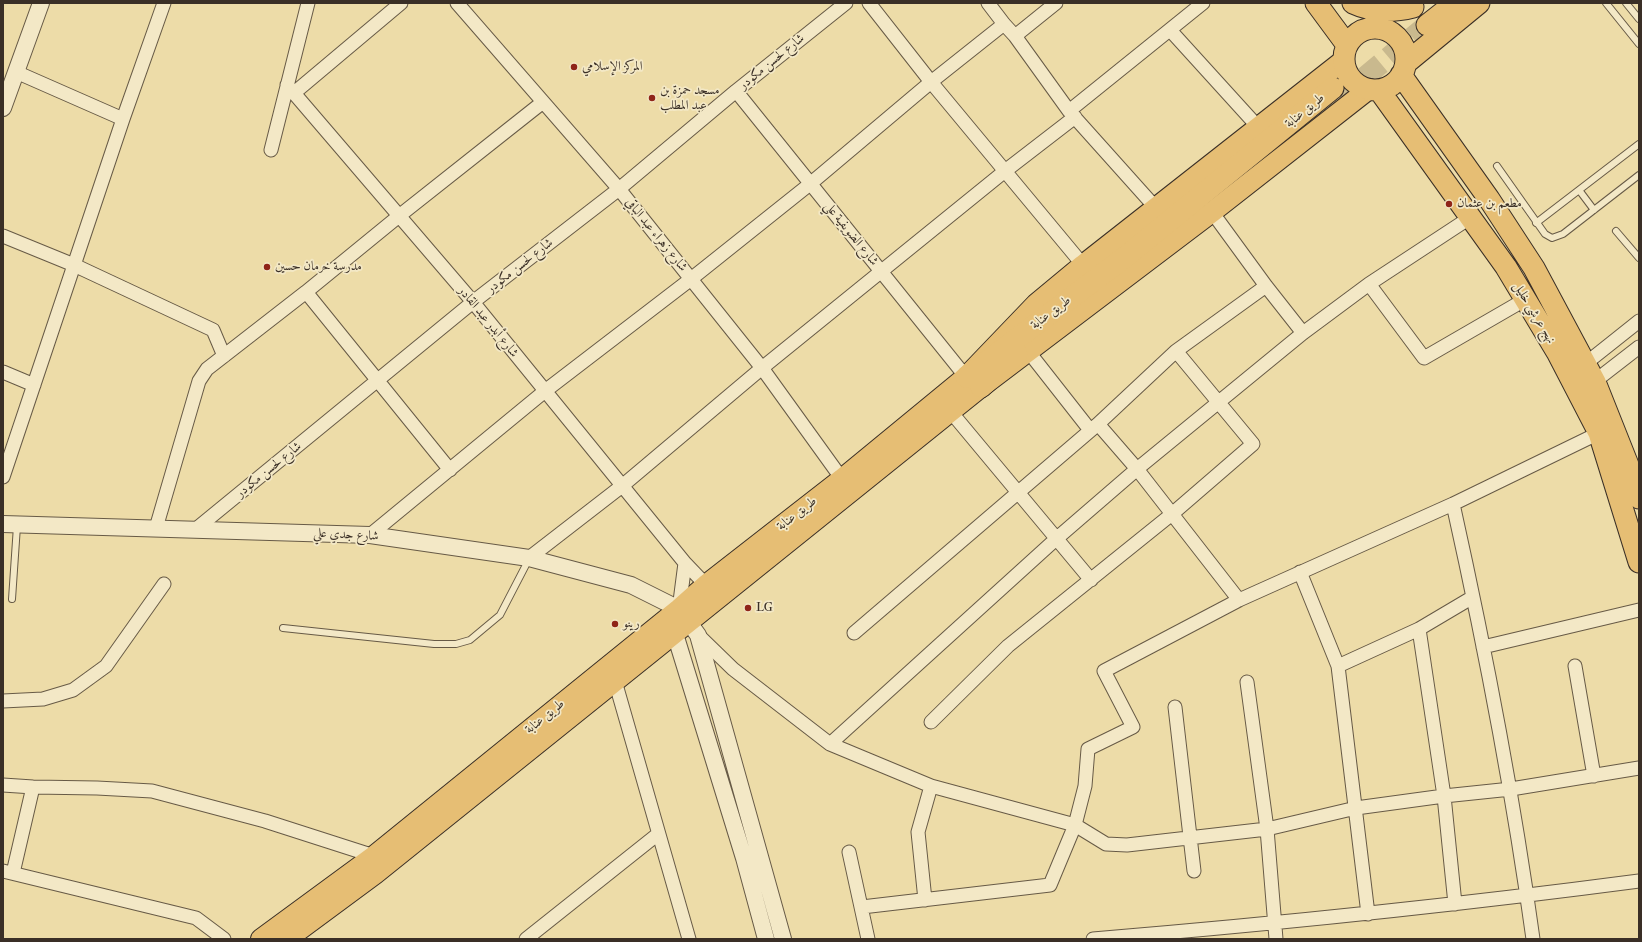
<!DOCTYPE html>
<meta charset="utf-8">
<style>
body{margin:0}
#map{position:relative;width:1642px;height:942px;overflow:hidden;background:#eddca8;font-family:"IM FELL French Canon",serif}
canvas{display:block}
.frame{position:absolute;inset:0;border:4px solid #3a2f26;pointer-events:none}
</style>
<div id="map">
<canvas width="1642" height="942"></canvas>
<div class="frame"></div>
</div>
<script>
const g = document.querySelector('canvas').getContext('2d');
g.lineJoin = 'round';
function stroke(path, color, width, dash) {
  g.strokeStyle = color;
  g.lineWidth = width;
  g.lineCap = dash ? 'butt' : 'round';
  g.setLineDash(dash || []);
  g.stroke(path);
}
function label(font, color, halo, rows, align = 'center') {
  g.font = font + ' "IM FELL French Canon",Amiri,serif';
  g.lineWidth = 3.5;
  g.setLineDash([]);
  g.textBaseline = 'middle';
  g.strokeStyle = halo;
  g.fillStyle = color;
  for (const [text, x, y, turn = 0] of rows) {
    g.save();
    g.translate(x, y);
    g.rotate((+turn || 0) * Math.PI / 180);
    g.textAlign = isNaN(turn) ? turn : align;
    if (halo) g.strokeText(text, 0, 0);
    g.fillText(text, 0, 0);
    g.restore();
  }
}
const trunkTunnel = new Path2D(`
 M1341 97 1427 25`);
const service = new Path2D(`
 M1606 3 1639 44
 M1626 3 1639 19
 M1497 166 1545 234 1552 238 1563 234 1639 175
 M1579 190 1594 210
 M1536 223 1639 144
 M1616 231 1639 258
 M12 599 17 526
 M283 628 434 644H456L470 640 500 615 529 559`);
const minor = new Path2D(`
 M457 3 619 189 762 368 842 479
 M869 3 931 82 1083 265
 M988 3 1004 24 1015 36 1069 111 1155 207
 M1170 30 1259 128
 M1015 36 1056 3
 M16 72 123 119
 M287 85 473 302 685 563
 M736 91 966 377
 M294 93 401 3
 M1069 111 1203 3
 M271 150 308 3
 M1212 212 1266 286 1303 333
 M3 236 74 265 213 330 224 356
 M1369 284 1424 358 1526 299
 M306 292 450 470
 M1028 351 1090 430
 M1580 368 1639 321
 M3 372 34 385
 M1590 385 1639 347
 M951 412 1091 580
 M1098 424 1137 469 1239 600
 M3 477 123 119 164 3
 M1453 504C1485 648 1513 793 1533 939
 M156 528 199 381 207 369 306 292 399 216 543 102
 M196 529 473 302 619 189 736 91 846 3
 M370 535 545 391 691 279 810 184 931 82 1004 24
 M529 558 622 486 762 368 1005 171 1075 117
 M1300 572 1338 666 1368 914
 M679 609 685 563 706 585
 M1419 629 1444 796 1455 904
 M854 633 1098 424 1176 351 1266 286
 M698 635 733 669 830 744 931 786 1075 825 1106 844 1127 845 1267 829 1356 808 1444 796 1511 789 1639 768
 M1483 647 1639 610
 M1338 666 1419 629 1473 597
 M1575 666 1594 776
 M615 681 689 939
 M1247 682 1267 829 1276 939
 M3 701 43 699 73 690 106 666 164 584
 M1175 707 1194 871
 M931 722 1008 646 1172 514 1253 444 1176 351
 M830 744 1056 539 1137 469 1303 333 1369 284 1471 217
 M3 785 33 787 97 788 152 791 265 821 374 856
 M849 852 868 939
 M3 871 196 918 224 939
 M13 873 33 787
 M925 900 918 832 931 786
 M862 907 1050 885 1075 825 1085 786 1088 749 1133 727 1104 671 1239 600 1453 504 1599 433
 M526 939 658 834
 M1093 939C1275 924 1457 905 1639 881`);
const tertiary = new Path2D(`
 M3 108 41 3
 M3 524 370 535 529 558 631 585 679 609 698 635 783 939
 M677 623 675 634 744 858 766 939`);
const primary = new Path2D(`
 M261 939 374 856 679 609 706 585 842 479 966 377 1036 304 1083 265 1344 60
 M287 939 375 874 981 387 1212 212 1369 89`);
const trunk = new Path2D(`
 M1316 3 1347 45
 M1353 3C1372 12 1393 12 1413 7
 M1427 25 1455 3
 M1344 59a31 31 0 1 1 62 0a31 31 0 1 1-62 0Z
 M1406 63 1479 3
 M1401 75 1489 199 1534 268 1595 382 1628 465 1639 498
 M1379 90 1506 267 1557 352 1599 433 1639 562
 M966 377 1125 257 1333 88
 M981 387 1017 354`);
const markers = [
 [574,67,4,"#8f2418"],
 [652,98,4,"#8f2418"],
 [1449,204,4,"#8f2418"],
 [267,267,4,"#8f2418"],
 [748,608,4,"#8f2418"],
 [615,624,4,"#8f2418"]
];
const streetNames = [
 ["شارع لحسن مكودر",772,62,-39],
 ["طريق عنابة",1305,111,-39],
 ["شارع الضويفية علي",851,234,51],
 ["شارع زهراء عبد الباقي",656,235,51],
 ["شارع لحسن مكودر",520,266,-38],
 ["طريق عنابة",1051,313,-37],
 ["نهج عرشي خليل",1534,313,59],
 ["شارع أبدر عبد القادر",488,322,51],
 ["شارع لحسن مكودر",269,470,-39],
 ["طريق عنابة",797,514,-38],
 ["شارع جدي علي",346,535,3],
 ["طريق عنابة",545,717,-39]
];
const poiNames = [
 ["المركز الإسلامي",582,67],
 ["مسجد حمزة بن",660,91],
 ["عبد المطلب",660,106],
 ["مطعم بن عثمان",1457,204],
 ["مدرسة خرمان حسين",275,267],
 ["LG",756,608],
 ["رينو",623,624]
];
stroke(trunkTunnel, '#c9b98e', 21, [21, 10]);
stroke(service, '#675a46', 8);
stroke(minor, '#675a46', 15);
stroke(tertiary, '#675a46', 18);
stroke(primary, '#3a2f26', 22);
stroke(trunk, '#3a2f26', 23);
stroke(service, '#f3e8c6', 6);
stroke(minor, '#f3e8c6', 13);
stroke(tertiary, '#f3e8c6', 16);
stroke(primary, '#e6be74', 20);
stroke(trunk, '#e6be74', 21);
for (const [x, y, r, color] of markers) {
  const dot = new Path2D();
  dot.arc(x, y, r, 0, 2 * Math.PI);
  g.fillStyle = color;
  g.fill(dot);
  stroke(dot, '#f3e8c6', 1.5);
}
label('13px', '#3a2f26', '#f3e8c6', streetNames);
label('13px', '#3a2f26', '#f3e8c6', poiNames, 'left');
</script>
